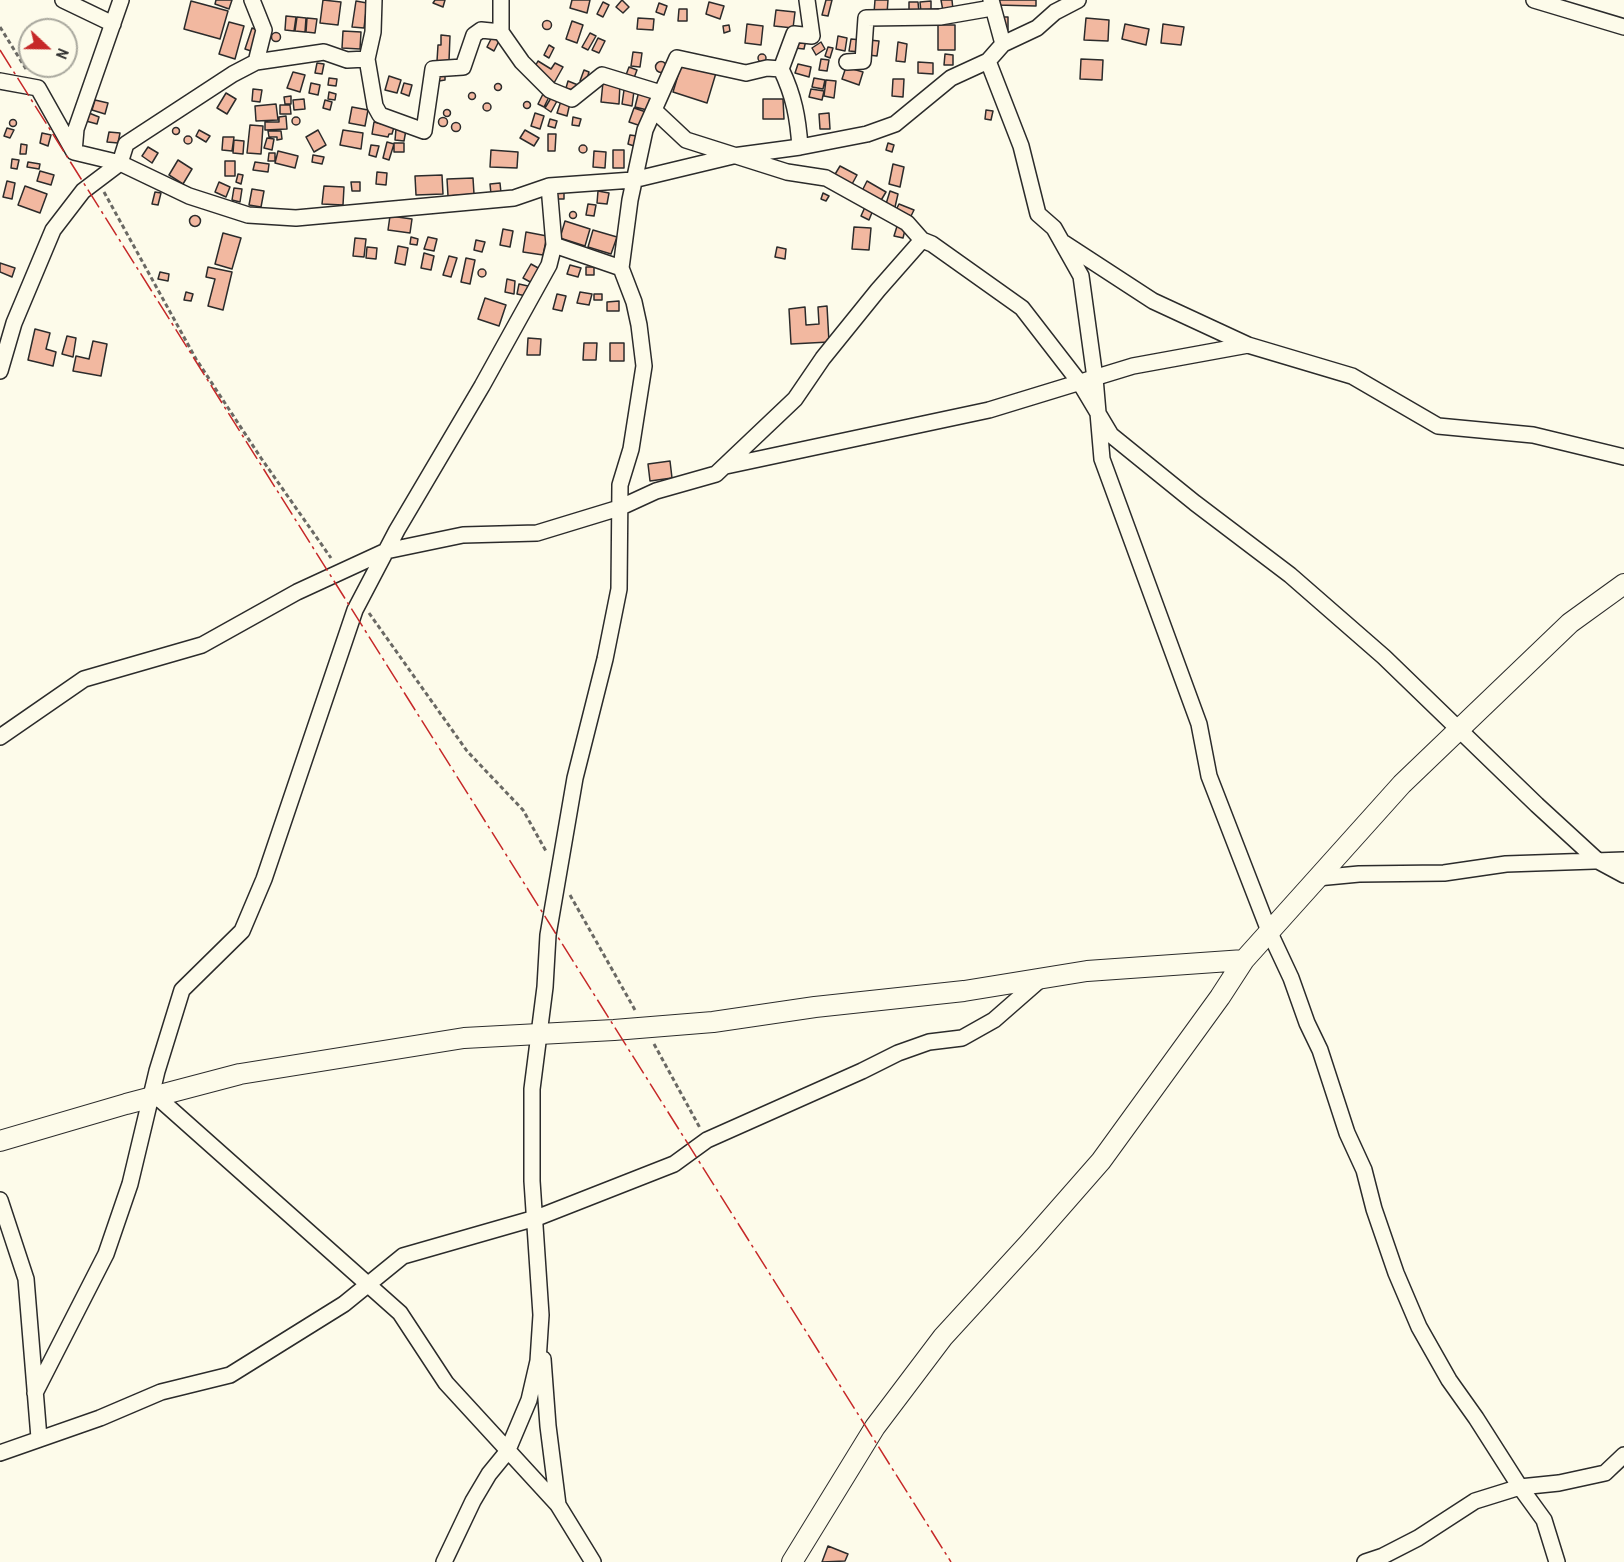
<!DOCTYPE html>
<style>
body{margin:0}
#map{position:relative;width:1624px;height:1562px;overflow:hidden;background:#fdfbea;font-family:"Archivo Narrow",sans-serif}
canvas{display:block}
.north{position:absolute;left:18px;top:18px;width:60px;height:60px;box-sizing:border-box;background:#fdfbea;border:2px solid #a9a89e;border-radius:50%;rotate:112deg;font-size:16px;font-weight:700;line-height:24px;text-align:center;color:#2b2b2b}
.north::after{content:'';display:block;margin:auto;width:21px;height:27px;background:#c62828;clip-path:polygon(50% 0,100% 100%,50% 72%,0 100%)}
</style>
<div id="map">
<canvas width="1624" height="1562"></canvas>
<div class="north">N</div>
</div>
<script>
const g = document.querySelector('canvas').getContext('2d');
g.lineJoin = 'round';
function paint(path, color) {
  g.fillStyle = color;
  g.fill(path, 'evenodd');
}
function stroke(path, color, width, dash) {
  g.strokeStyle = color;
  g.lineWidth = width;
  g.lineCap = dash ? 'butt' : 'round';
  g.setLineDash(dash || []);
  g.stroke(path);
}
const building = new Path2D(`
 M216 0H232L229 9 215 4Z
 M323 0 341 2 338 25 320 23Z
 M435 0H445L443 7 433 3Z
 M572 0H590L587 13 570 8Z
 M622 0 629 7 623 13 616 7Z
 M826 0H832L828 16 822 15Z
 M875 0H888L887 14 874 13Z
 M941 0H952L953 10 943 11Z
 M997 0H1036V6L996 5Z
 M191 1 228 11 220 39 184 29Z
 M356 1 367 3 364 28 352 27Z
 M931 1V12H921L920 2Z
 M603 2 609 5 603 17 597 14Z
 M709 2 724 6 720 19 706 14Z
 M909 2H918L919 13 909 14Z
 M659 3 667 6 664 15 656 12Z
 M679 9H687V21H678Z
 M776 10 795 12 793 28 774 26Z
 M286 16 296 17 294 31 285 30Z
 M297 17 306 18 305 32 295 31Z
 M1003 17H1008V30H1002Z
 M307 18 317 19 315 33 306 32Z
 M638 18 654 19 653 30 637 29Z
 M1086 18 1109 20 1108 41 1084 40Z
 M542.5 25a4.5 4.5 0 1 1 9 0a4.5 4.5 0 1 1-9 0Z
 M572 21 583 25 577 43 566 39Z
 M229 22 244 26 235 59 219 54Z
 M747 24 763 26 761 45 745 43Z
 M1125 24 1149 29 1146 45 1122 39Z
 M1163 24 1184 27 1181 45 1161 43Z
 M729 25 730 31 724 33 723 26Z
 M938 25H955V50H938Z
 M252 28 260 31 254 52 245 49Z
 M343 31 361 32 360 49 342 48Z
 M271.5 37a4.5 4.5 0 1 1 9 0a4.5 4.5 0 1 1-9 0Z
 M590 33 596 36 588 50 582 47Z
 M441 35 450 36 449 61H437L438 45H441Z
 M838 36 847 38 845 51 836 49Z
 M492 37 499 41 494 51 487 47Z
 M598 38 605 41 599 53 592 50Z
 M797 38 806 40 804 49 795 48Z
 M851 39 862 40 860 52 849 51Z
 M869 40 879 41 877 56 868 55Z
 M821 42 825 49 816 55 812 48Z
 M898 42 907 44 905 62 896 61Z
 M549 45 554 48 549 58 544 55Z
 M828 47 833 48 830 58 825 56Z
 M633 52 642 53 640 67 631 66Z
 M945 54 953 55V65H944Z
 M758 58a4 4 0 1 1 8 0a4 4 0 1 1-8 0Z
 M821 59 829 60 827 71 819 70Z
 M1081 59 1103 60 1102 80 1080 79Z
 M538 61 551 69 555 63 563 67 554 83 533 70Z
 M655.5 67a5.5 5.5 0 1 1 11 0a5.5 5.5 0 1 1-11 0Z
 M682 62 716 73 707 103 673 92Z
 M918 62 933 63V74L918 73Z
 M317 63 324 64 322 74 315 73Z
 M798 64 811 67 809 77 795 73Z
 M629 67 637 70 634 78 626 75Z
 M846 67 863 72 859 85 842 79Z
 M584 70 589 72 586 82 580 81Z
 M293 72 305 75 300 92 287 88Z
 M445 74V80L439 81 438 75Z
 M389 76 401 80 397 93 385 90Z
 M329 78 337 79 336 86 328 85Z
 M814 78 825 80 823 89 812 87Z
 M893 79H904L903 97 892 96Z
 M826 80 836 81 834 98 824 96Z
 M568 81 578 85 576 91 566 88Z
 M603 82 620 84 619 104 601 102Z
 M311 83 320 85 318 95 309 93Z
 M404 83 412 85 409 96 401 93Z
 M494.5 87a3.5 3.5 0 1 1 7 0a3.5 3.5 0 1 1-7 0Z
 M253 89 262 90 260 102 252 101Z
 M811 89 824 91 822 100 809 97Z
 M624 90 634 91 632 106 622 104Z
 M639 91 651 94 647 110 635 107Z
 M329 92 336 94 335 100 328 99Z
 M468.5 96a3.5 3.5 0 1 1 7 0a3.5 3.5 0 1 1-7 0Z
 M226 93 236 99 227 114 217 108Z
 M543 94 549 97 544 107 538 104Z
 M291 96V104H285L284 97Z
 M551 98 557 101 551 112 545 108Z
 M304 99 305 109 294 110 293 100Z
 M763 99H783L784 119H763Z
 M95 100 108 103 105 114 92 110Z
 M325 100 332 102 330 110 323 108Z
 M561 101 570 103 567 116 557 113Z
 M523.5 105a3.5 3.5 0 1 1 7 0a3.5 3.5 0 1 1-7 0Z
 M483 107a4 4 0 1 1 8 0a4 4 0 1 1-8 0Z
 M276 104 278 120 256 121 255 106Z
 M280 105H290L291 114H280Z
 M352 107 368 110 365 126 349 123Z
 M634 108 646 112 641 126 629 122Z
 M443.5 113a3.5 3.5 0 1 1 7 0a3.5 3.5 0 1 1-7 0Z
 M986 110 993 111 991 120 985 119Z
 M89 113 99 117 97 124 86 121Z
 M535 113 544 116 540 129 531 126Z
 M829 113 830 129H820L819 114Z
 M286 116 287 129 265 130V122H279V117Z
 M292 121a4 4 0 1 1 8 0a4 4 0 1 1-8 0Z
 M573 117 581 119 579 126 572 125Z
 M438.5 122a4.5 4.5 0 1 1 9 0a4.5 4.5 0 1 1-9 0Z
 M550 119 557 121 555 128 548 126Z
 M9.5 123a3.5 3.5 0 1 1 7 0a3.5 3.5 0 1 1-7 0Z
 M374 122 394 127 392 134H389L388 137 372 134Z
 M451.5 127a4.5 4.5 0 1 1 9 0a4.5 4.5 0 1 1-9 0Z
 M250 125 263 126 261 154 247 153Z
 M172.5 131a3.5 3.5 0 1 1 7 0a3.5 3.5 0 1 1-7 0Z
 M7 128 14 130 10 138 4 136Z
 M396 129 406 130 404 141 395 140Z
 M199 130 210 136 206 142 196 136Z
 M318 130 326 145 314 152 306 137Z
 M343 130 363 133 361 149 340 145Z
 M525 130 539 138 534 146 520 138Z
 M268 131H281L282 139 277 140V137H269Z
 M109 132 120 133 118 143 107 142Z
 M42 133 51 135 48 146 40 143Z
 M548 134H556L555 151H548Z
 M630 135 637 136 634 146 628 144Z
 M184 140a4 4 0 1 1 8 0a4 4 0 1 1-8 0Z
 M223 137H234L232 151 222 150Z
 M267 138 274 139 272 150 264 148Z
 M234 140 244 141 243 154 233 153Z
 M387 142 394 144 389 160 383 158Z
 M394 143H404V152H394Z
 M888 143 894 145 892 152 886 150Z
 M21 144 27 145 26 154H20Z
 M579 149a4 4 0 1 1 8 0a4 4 0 1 1-8 0Z
 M371 145 379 146 376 157 369 155Z
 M148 147 158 153 152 163 142 156Z
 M491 150 518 152 517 168 490 167Z
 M613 150H624V168H613Z
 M278 151 298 156 295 168 275 163Z
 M594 151 606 152 605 168 593 167Z
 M269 153H275V161H268Z
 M313 155 324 157 322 164 312 162Z
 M12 159 19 160 17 169 11 168Z
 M178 160 192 169 183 184 169 175Z
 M225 161H235V176H225Z
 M28 162 40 164 39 169 27 167Z
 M255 162 269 164 268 172 253 170Z
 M893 164 904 167 900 187 889 184Z
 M840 166 857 175 851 186 834 176Z
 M40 171 54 175 51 185 37 181Z
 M377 172 387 173 386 185 376 184Z
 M238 174 243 175 241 184 236 182Z
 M442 175 443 194 416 195 415 176Z
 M473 178 474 194 448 196 447 179Z
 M7 181 15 183 12 199 3 197Z
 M867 181 886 192 880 202 862 191Z
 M219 182 230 187 226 197 215 192Z
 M351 182H360V191H352Z
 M500 183 501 193 491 194 490 184Z
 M25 186 47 194 40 213 18 205Z
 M324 186 344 187 343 205 322 204Z
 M234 188 242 189 240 202 232 200Z
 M252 189 264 191 261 207 249 205Z
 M557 191H564V199H557Z
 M598 191 609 193 607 204 597 203Z
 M890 191 898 194 895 207 886 204Z
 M155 192 161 193 158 205 152 204Z
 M823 193 829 196 826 201 821 199Z
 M588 204 596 205 594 216 586 215Z
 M899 204 914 210 911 216 896 210Z
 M865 207 873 210 869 220 861 216Z
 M569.5 215a3.5 3.5 0 1 1 7 0a3.5 3.5 0 1 1-7 0Z
 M189.5 221a5.5 5.5 0 1 1 11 0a5.5 5.5 0 1 1-11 0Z
 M390 216 412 219 410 233 388 230Z
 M565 221 590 229 585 246 560 238Z
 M898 223 906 226 903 238 894 236Z
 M854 227 871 228 869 250 852 249Z
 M503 229 513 231 510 247 500 245Z
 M593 230 617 237 611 254 588 247Z
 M526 232 547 236 543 255 523 252Z
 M223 233 241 238 232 269 215 264Z
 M411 237 418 239 417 245 410 244Z
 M428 237 437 239 434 251 424 249Z
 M355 238 366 239 364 257 353 256Z
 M476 240 485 242 482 252 474 250Z
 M398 246 408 248 405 265 395 263Z
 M367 247 377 248 376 259 366 258Z
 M777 247 786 249 785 259 775 257Z
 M424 253 434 256 431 270 421 268Z
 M449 256 457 258 451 277 443 275Z
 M466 258 475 260 470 284 461 282Z
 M0 263 15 268 12 277 0 272Z
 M531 264 540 269 532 283 523 278Z
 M570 265 581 268 578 277 567 274Z
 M208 267 232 272 223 310 208 306 215 279 206 277Z
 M586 267H594V275H586Z
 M478 273a4 4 0 1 1 8 0a4 4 0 1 1-8 0Z
 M160 272 169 274 168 281 158 279Z
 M507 279 515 281 514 294 505 292Z
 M519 284 528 286 526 296 517 294Z
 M186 292 193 294 191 301 184 300Z
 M580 292 592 294 589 305 577 303Z
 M557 294 566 296 562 311 553 309Z
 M594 294H602V300H594Z
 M485 298 506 305 499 326 478 319Z
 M619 301V311H607V302Z
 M827 306 829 342 791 344 789 309 805 307 806 325 819 324 818 307Z
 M35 329 50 333 46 349 56 352 53 366 28 360Z
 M67 336 76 338 73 357 62 354Z
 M528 338 541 339 540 355H527Z
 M93 341 107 344 101 376 73 371 76 356 89 359Z
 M584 343H597L596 360H583Z
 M610 343H624V361H610Z
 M670 461 672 478 650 481 648 464Z
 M828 1546 848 1554 845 1561 822 1562Z`);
const path = new Path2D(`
 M0 27 26 69
 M104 192 196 359 261 458 331 558
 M369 613 467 751 523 810 547 853
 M570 895 635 1010
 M654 1044 700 1128`);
const minor = new Path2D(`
 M63 0 113 24
 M252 0 264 30 256 62
 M501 0V32L522 62 550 90 572 99 602 75 661 93
 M991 0 1003 44
 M1534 0 1624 27
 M367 59 375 106 380 115 424 131 433 69 463 67 474 35 481 30 501 32
 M988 61 1021 146 1038 214 1054 228 1081 276 1095 378 1102 459 1199 724 1209 776 1269 931 1291 978 1307 1023 1320 1050 1347 1133 1364 1170 1374 1209 1396 1273 1419 1327 1449 1380 1476 1418 1520 1487 1544 1520 1557 1562
 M847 62 863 61 866 18 940 17 992 8
 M781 69C794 96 798 118 800 147
 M0 81 38 88 74 152 120 163 189 196 248 215 296 218 514 198 549 186 633 180 733 156 800 147 867 134 895 124 951 78 988 61 1003 44 1037 28 1055 12 1078 0
 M654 110 686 140 787 172 826 178 907 223 922 240
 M74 152 76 129 121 0
 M1064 243 1153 301 1248 345 1352 376 1438 426 1533 435 1624 457
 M554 245 621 268
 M0 371 14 323 53 230 83 191 120 163 126 144 233 74 256 62 324 52 347 60 367 59 373 32 374 0
 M726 466 989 410 1133 366 1248 345
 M0 737 84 679 202 645 297 592 386 551 463 535 537 533 619 508 656 491 716 474 795 399 823 358 878 290 922 240 932 244 1022 308 1080 383 1111 435 1195 503 1290 575 1384 657 1537 805 1598 861 1624 875
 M1317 878 1359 874 1444 873 1506 864 1624 860
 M156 1096 400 1313 446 1383 558 1505 593 1562
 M0 1200 26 1279 39 1438
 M543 1359 548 1426 558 1505
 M35 1393 106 1254 130 1184 157 1071 182 990 242 931 264 879 355 610 397 530 482 386 549 265 554 245 549 186
 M0 1453 100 1418 161 1392 230 1375 344 1304 403 1256 539 1217 674 1164 707 1140 862 1071 898 1053 929 1042 962 1038 994 1020 1042 978
 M444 1562 473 1501 489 1474 507 1452 529 1400 538 1361 541 1315 532 1181V1089L545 987 548 935 575 778 605 659 619 589 620 485 631 449 644 366 639 325 634 302 621 268 630 200 645 130 677 58 746 73 767 68 781 69 794 34 812 36 807 0
 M1365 1562 1383 1556 1418 1538 1475 1501 1520 1487 1559 1483 1605 1473 1624 1455`);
const tertiary = new Path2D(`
 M0 1141 126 1104 240 1074 464 1038 614 1030 713 1022 815 1007 964 991 1087 971 1244 960
 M792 1562 875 1427 943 1337 1030 1242 1101 1161 1220 997 1244 960 1402 784 1570 623 1624 584`);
const power = new Path2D(`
 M0 50 951 1562`);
paint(building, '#f2b8a0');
stroke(building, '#2b2b2b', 1.5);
stroke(minor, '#2b2b2b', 18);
stroke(tertiary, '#2b2b2b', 22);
stroke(path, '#6a6964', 3, [4.5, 3]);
stroke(minor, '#fdfbea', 15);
stroke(tertiary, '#fdfbea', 20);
stroke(power, '#c62828', 1.5, [21, 4.5, 3, 4.5]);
</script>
